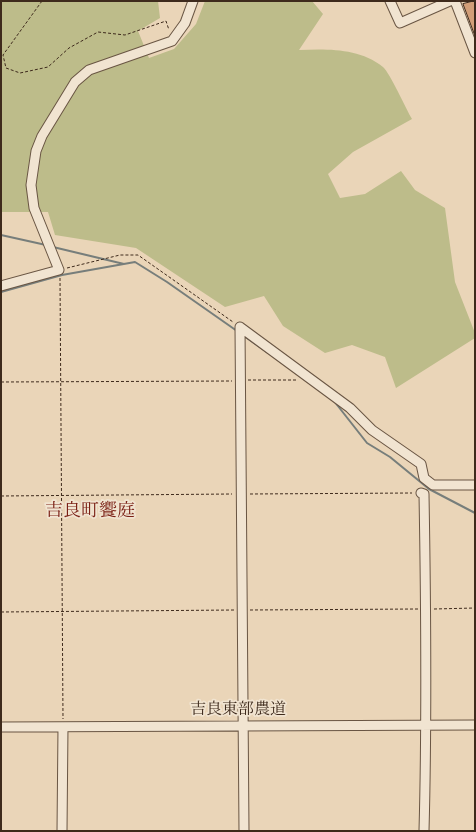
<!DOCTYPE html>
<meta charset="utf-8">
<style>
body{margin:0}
#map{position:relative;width:476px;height:832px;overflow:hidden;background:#ead5b8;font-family:"IM FELL English",serif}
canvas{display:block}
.frame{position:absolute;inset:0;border:2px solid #3e2a1c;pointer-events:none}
</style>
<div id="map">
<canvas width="476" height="832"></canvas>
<div class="frame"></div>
</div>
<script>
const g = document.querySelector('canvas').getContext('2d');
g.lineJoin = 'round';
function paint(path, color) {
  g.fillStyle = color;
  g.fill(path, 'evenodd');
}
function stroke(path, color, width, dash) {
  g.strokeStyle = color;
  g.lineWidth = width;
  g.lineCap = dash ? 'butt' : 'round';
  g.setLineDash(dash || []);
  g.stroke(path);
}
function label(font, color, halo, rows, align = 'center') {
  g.font = font + ' "IM FELL English","Noto Serif JP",serif';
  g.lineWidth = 3.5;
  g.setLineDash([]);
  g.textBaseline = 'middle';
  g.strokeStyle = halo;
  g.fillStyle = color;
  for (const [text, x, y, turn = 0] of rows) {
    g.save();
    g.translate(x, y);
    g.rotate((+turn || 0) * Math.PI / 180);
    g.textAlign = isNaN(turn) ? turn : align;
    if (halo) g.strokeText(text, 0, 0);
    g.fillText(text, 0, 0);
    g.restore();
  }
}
const green = new Path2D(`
 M1 1H158L160 18 138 31 149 58 174 49 196 24 205 1H312L323 14 299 50C328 49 359 48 383 67 390 73 406 109 412 119L353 152 328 174 340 198 365 194 401 171 415 190 445 208 455 282 475 333V338L396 388 385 357 352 345 325 353 283 326 264 296 225 307 136 248 55 235 48 212H1Z`);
const stream = new Path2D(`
 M1 235 46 245
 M53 247 124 264
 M1 292 62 275 135 262 167 282 237 331
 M244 336 268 353
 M334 401 367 443 390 457 429 489 475 513`);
const building = new Path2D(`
 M475 1V36L463 4Z`);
const path = new Path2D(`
 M42 1 3 55 6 68 20 73 48 67 69 48 98 32 125 35 166 21 169 30
 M67 268 120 255H138L233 322
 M60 278 63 719
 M248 380H298
 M1 382 232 381
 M250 494 412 493
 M1 496 232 494
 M434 609 475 608
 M250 610 418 609
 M1 612 234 610`);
const minor = new Path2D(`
 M390 1 400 23 450 1
 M455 1 475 53
 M1 286 59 270 34 208 31 185 36 151 42 136 75 82 89 70 172 41 185 23 193 1
 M240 327 244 831
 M240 327 350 408 372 430 421 464 424 478 433 485H475
 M421 493 424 494C426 607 427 719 424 831
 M1 727 475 725
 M62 831 63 727`);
const streetNames = [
 ["吉良東部農道",238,711]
];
const quarterNames = [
 ["吉良町饗庭",90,512]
];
paint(green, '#bdbc8a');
stroke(stream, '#777e7b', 2);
paint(building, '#d29e78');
stroke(building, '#3e2a1c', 1);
stroke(minor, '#695543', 11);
stroke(path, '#3e2a1c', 1, [3, 2]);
stroke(minor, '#f1e4d1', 9);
label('16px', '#3e2a1c', '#f1e4d1', streetNames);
label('18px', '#7a1f14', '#f1e4d1', quarterNames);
</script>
